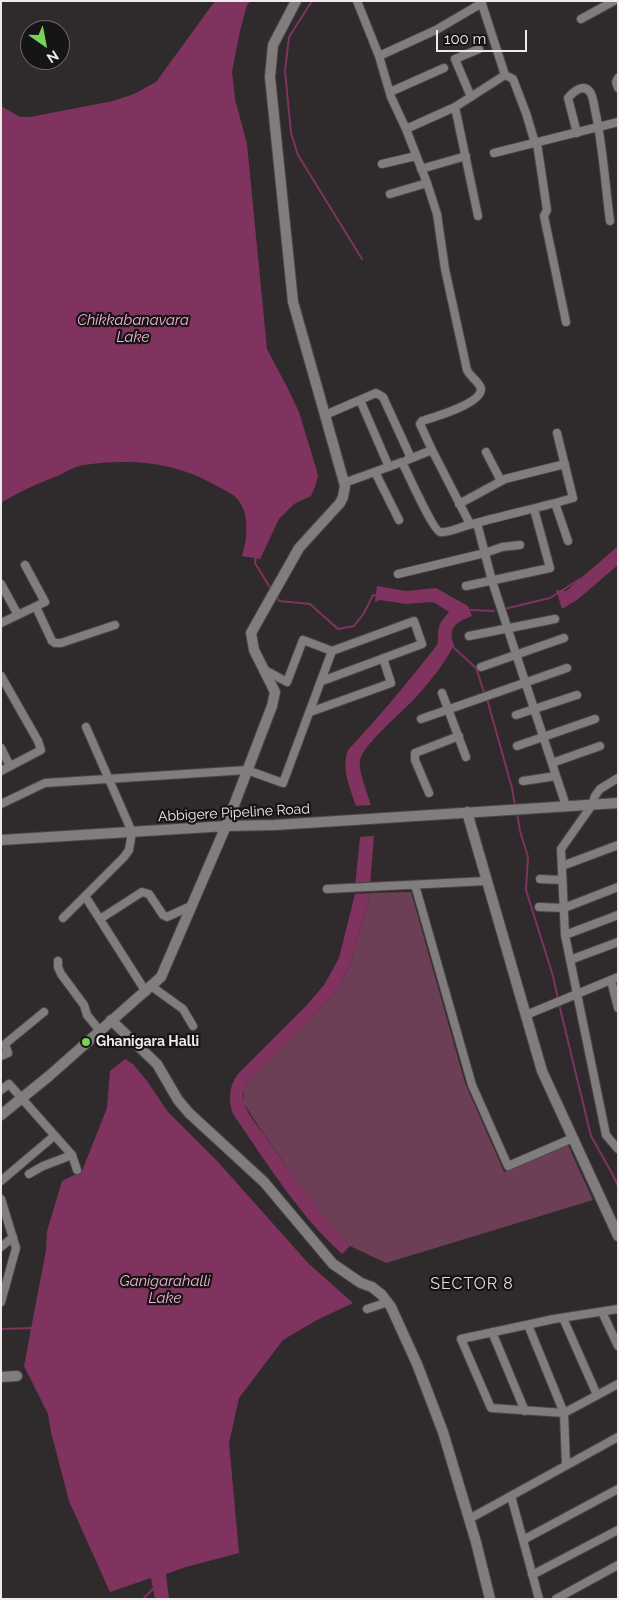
<!DOCTYPE html>
<style>
body{margin:0}
#map{position:relative;width:619px;height:1600px;overflow:hidden;background:#2f2b2d;font-family:Raleway,sans-serif}
canvas{display:block}
.frame{position:absolute;inset:0;border:2px solid #edeaeb;pointer-events:none}
.north{position:absolute;left:20px;top:20px;width:50px;height:50px;box-sizing:border-box;background:#161415;border:1px solid #6c6a6b;border-radius:50%;rotate:147deg;font-size:14px;font-weight:700;line-height:20px;text-align:center;color:#edeaeb}
.north::after{content:'';display:block;margin:auto;width:18px;height:22px;background:#78d258;clip-path:polygon(50% 0,100% 100%,50% 72%,0 100%)}
.scale{position:absolute;left:436px;top:30px;width:91px;height:22px;box-sizing:border-box;border:2px solid #edeaeb;border-top:0;padding-left:6px;font-size:15px;line-height:18px;white-space:nowrap;color:#edeaeb;-webkit-text-stroke:4px #161415;paint-order:stroke}
</style>
<div id="map">
<canvas width="619" height="1600"></canvas>
<div class="frame"></div>
<div class="north">N</div>
<div class="scale">100 m</div>
</div>
<script>
const g = document.querySelector('canvas').getContext('2d');
g.lineJoin = 'round';
function paint(path, color) {
  g.fillStyle = color;
  g.fill(path, 'evenodd');
}
function stroke(path, color, width, dash) {
  g.strokeStyle = color;
  g.lineWidth = width;
  g.lineCap = dash ? 'butt' : 'round';
  g.setLineDash(dash || []);
  g.stroke(path);
}
function label(font, color, halo, rows, align = 'center') {
  g.font = font + ' Raleway,sans-serif';
  g.lineWidth = 4.5;
  g.setLineDash([]);
  g.textBaseline = 'middle';
  g.strokeStyle = halo;
  g.fillStyle = color;
  for (const [text, x, y, turn = 0] of rows) {
    g.save();
    g.translate(x, y);
    g.rotate((+turn || 0) * Math.PI / 180);
    g.textAlign = isNaN(turn) ? turn : align;
    if (halo) g.strokeText(text, 0, 0);
    g.fillText(text, 0, 0);
    g.restore();
  }
}
const green = new Path2D(`
 M411 892 465 1083 504 1172 568 1145 593 1200 386 1263 350 1246 328 1223 302 1189 253 1118 243 1102 244 1090 248 1082 337 992 350 964 371 893Z`);
const water = new Path2D(`
 M215 1H251L247 5 240 31 232 72 235 99 247 144 267 349 288 389 299 412 316 468 318 476 316 484 311 496 294 504 279 519 260 559 242 556C247 540 250 516 239 501 233 493 225 491 217 486 177 462 130 458 84 465 76 466 67 471 60 475 39 483 20 491 1 503V106L20 117H30L113 101 134 94 156 82Z
 M618 546V565L577 600 562 609 556 590 566 591Z
 M377 586 406 591 436 588 468 606 472 616C457 622 447 627 454 645 445 663 431 680 418 695 406 709 363 744 360 760 358 771 368 794 371 805L356 806C350 788 341 769 348 750 379 717 409 681 437 645 439 640 438 637 438 632 439 623 444 618 449 612L435 603 431 602 406 604 380 600 375 602Z
 M374 836 370 886 355 887 360 837Z
 M371 893 350 964 337 992 248 1082C245 1087 242 1094 243 1100 246 1113 258 1126 265 1136 292 1175 318 1212 350 1246L342 1254C298 1214 267 1163 233 1114 228 1100 229 1087 237 1075L306 1006 324 985 339 958 355 894Z
 M125 1059 133 1064 147 1081 168 1112 219 1163 308 1263 353 1303 317 1320 283 1340 239 1398 229 1443 239 1553 186 1567 166 1574 169 1599H155L151 1578 110 1592 69 1501 51 1432 48 1414 24 1366 46 1250 47 1231 62 1181 82 1171 107 1108 110 1071Z`);
const stream = new Path2D(`
 M312 1 289 37 285 71 291 133 298 155 362 259
 M256 556 255 563 271 589
 M277 597 279 601 310 604 338 629 354 626 364 613 373 595 378 596
 M504 609 550 598 580 579
 M469 610 494 611
 M452 646 476 668 485 695
 M487 699 512 788 515 806
 M517 813 520 831 528 857 526 890 553 976 558 999
 M559 1004 591 1136 613 1175 618 1186
 M1 1329 34 1328
 M143 1599 154 1588`);
const street = new Path2D(`
 M357 1 379 56 391 97 406 129 427 183 437 214 445 269 467 370C470 377 480 382 481 389 481 404 434 417 422 421L420 424 432 450
 M581 19 614 1
 M379 56 436 30 482 3
 M505 75 513 79 526 113 535 143
 M618 78 616 82 618 88
 M390 92 444 68
 M471 97 455 59 479 49
 M455 107 478 216
 M406 129 455 107 505 75 481 1
 M577 133 568 98C573 92 583 83 590 92 593 96 594 105 595 110 603 146 605 184 610 221
 M537 143 547 210 544 216 566 322
 M494 153 618 122
 M382 164 416 156
 M421 169 466 156
 M390 194 427 183
 M360 400 389 467
 M325 415 376 393 383 397 411 458
 M486 452 501 481
 M407 460 432 450 470 524
 M375 472 399 520
 M344 483 402 462C407 472 433 530 440 532 446 534 463 526 469 525 504 515 539 508 573 498L557 433
 M555 503 568 541
 M459 504 505 479 565 464
 M477 523 492 581 566 806
 M398 574 485 553 502 547 520 545
 M1 584 18 615
 M466 586 550 568 534 509
 M36 607 52 641 55 643H61L115 625
 M1 623 45 602 25 565
 M469 636 555 619
 M481 667 564 638
 M1 676 38 741 41 750 1 771
 M322 681 422 644 414 621 332 651
 M442 693 466 757
 M310 712 391 683 383 658
 M516 715 577 695
 M421 719 567 668
 M517 746 595 719
 M1 748 10 766
 M552 763 600 746
 M618 778 600 789 595 796 592 805 561 849 565 935 618 915
 M523 781 556 776
 M429 793 415 760V753L459 736
 M1 804 45 783 247 770 283 783 332 651 303 640 287 682 263 669
 M562 866 618 845
 M540 879 562 880
 M415 885 472 1085 508 1166 573 1138
 M327 889 487 881
 M85 896 146 992
 M539 907 564 908 618 887
 M63 918 124 857 129 850 132 832 86 727
 M100 919 142 892 149 894 163 915 167 917 191 906
 M565 935 606 1135 618 1149
 M570 960 618 942
 M58 961V967L61 974 84 1005 87 1015 100 1031
 M611 980 618 1008
 M151 986 183 1009 193 1026
 M526 1015 618 977
 M1 1056 8 1053 5 1044 44 1012
 M1 1090 9 1084 72 1155 77 1170
 M29 1174 43 1166 72 1155
 M1 1181 54 1136
 M1 1199 16 1248 1 1302
 M1 1247 13 1237
 M367 1309 388 1302
 M618 1309 554 1319 461 1339 491 1408 564 1413 618 1384
 M602 1312 618 1346
 M563 1318 597 1395
 M528 1325 564 1413 566 1465
 M492 1332 525 1411
 M511 1496 539 1599
 M469 1519 618 1437
 M523 1540 618 1489
 M532 1575 618 1530
 M556 1599 618 1565`);
const secondary = new Path2D(`
 M467 812 542 1071 618 1236
 M1 840 226 826 275 825 618 803
 M111 1020 157 1064 178 1100 189 1113 264 1182 333 1264 361 1283 372 1287 382 1295 391 1307 417 1364 443 1432 476 1542 490 1599
 M1 1115 49 1076 161 977 226 826 272 706 275 692 254 650 251 633 299 548 340 503 343 497 345 486 293 302 270 77 273 45 296 1
 M1 1377 17 1376`);
const markers = [
 [86,1042,5,"#78d258"]
];
const streetNames = [
 ["Abbigere Pipeline Road",234,813,-3]
];
const poiNames = [
 ["Ghanigara Halli",96,1042]
];
const waterNames = [
 ["Chikkabanavara",133,320],
 ["Lake",133,337],
 ["Ganigarahalli",165,1281],
 ["Lake",165,1298]
];
const quarterNames = [
 ["SECTOR 8",472,1284]
];
paint(green, '#6d3f57');
paint(water, '#7f335e');
stroke(stream, '#7f335e', 2);
stroke(street, '#4a4748', 10);
stroke(secondary, '#4a4748', 12);
stroke(street, '#817c7e', 8);
stroke(secondary, '#817c7e', 10);
for (const [x, y, r, color] of markers) {
  const dot = new Path2D();
  dot.arc(x, y, r, 0, 2 * Math.PI);
  g.fillStyle = color;
  g.fill(dot);
  stroke(dot, '#161415', 2);
}
label('14px', '#edeaeb', '#161415', streetNames);
label('bold 14px', '#edeaeb', '#161415', poiNames, 'left');
label('italic 15px', '#f5b2d3', '#161415', waterNames);
g.letterSpacing = '1px';
label('16px', '#e2dcdf', '#161415', quarterNames);
g.letterSpacing = '0px';
</script>
